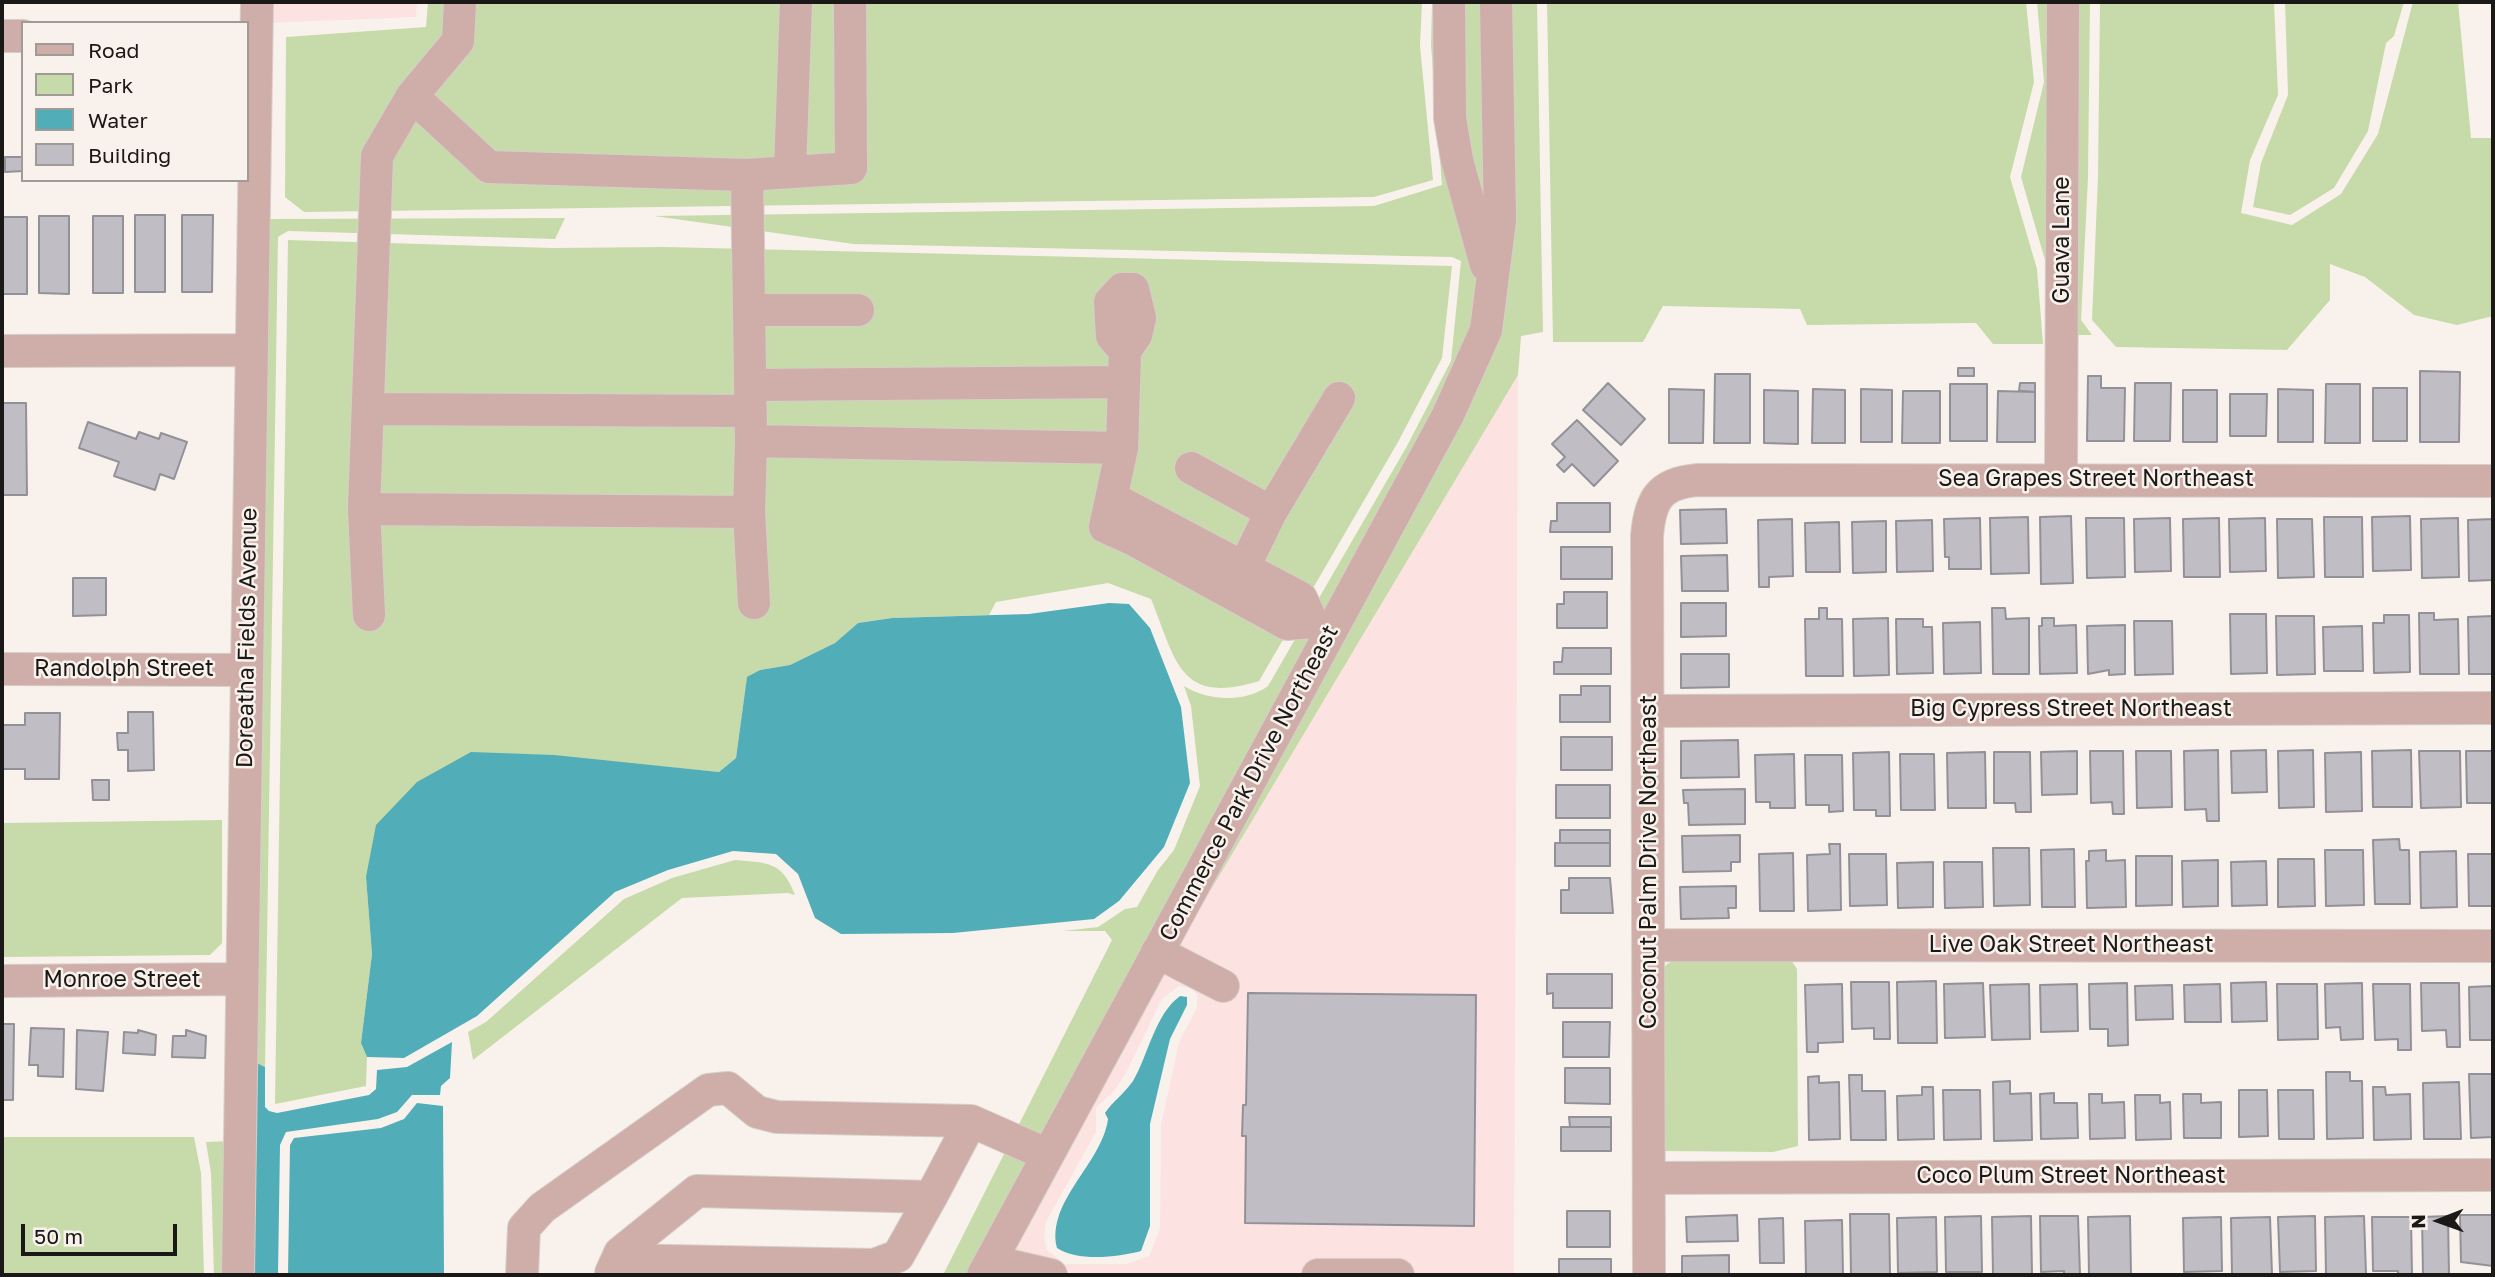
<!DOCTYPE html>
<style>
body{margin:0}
#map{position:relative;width:2495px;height:1277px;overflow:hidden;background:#f9f2ec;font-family:"Golos Text",sans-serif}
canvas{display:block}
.frame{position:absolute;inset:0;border:4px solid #1b1917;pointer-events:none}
.legend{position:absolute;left:21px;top:21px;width:228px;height:161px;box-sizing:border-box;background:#f9f2ec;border:2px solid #a09b97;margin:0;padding:9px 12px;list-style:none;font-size:21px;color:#1b1917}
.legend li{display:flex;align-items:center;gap:14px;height:35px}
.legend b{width:35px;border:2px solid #a09b97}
.north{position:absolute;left:2404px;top:1186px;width:70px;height:70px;-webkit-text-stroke:5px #f9f2ec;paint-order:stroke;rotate:269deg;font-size:19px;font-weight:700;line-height:28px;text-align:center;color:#1b1917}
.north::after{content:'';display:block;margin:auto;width:24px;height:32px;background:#1b1917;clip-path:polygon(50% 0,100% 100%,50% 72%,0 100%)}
.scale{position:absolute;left:21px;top:1224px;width:156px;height:32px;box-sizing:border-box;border:4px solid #1b1917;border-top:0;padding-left:9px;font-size:21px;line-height:24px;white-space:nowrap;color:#1b1917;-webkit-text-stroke:5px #f9f2ec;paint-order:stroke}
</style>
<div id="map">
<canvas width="2495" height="1277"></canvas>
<div class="frame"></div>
<ul class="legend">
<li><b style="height:9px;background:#cfada8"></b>Road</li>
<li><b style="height:19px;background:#c7daa9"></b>Park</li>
<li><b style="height:19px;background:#51adb8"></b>Water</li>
<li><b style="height:19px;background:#c0bdc5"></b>Building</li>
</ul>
<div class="north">N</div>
<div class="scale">50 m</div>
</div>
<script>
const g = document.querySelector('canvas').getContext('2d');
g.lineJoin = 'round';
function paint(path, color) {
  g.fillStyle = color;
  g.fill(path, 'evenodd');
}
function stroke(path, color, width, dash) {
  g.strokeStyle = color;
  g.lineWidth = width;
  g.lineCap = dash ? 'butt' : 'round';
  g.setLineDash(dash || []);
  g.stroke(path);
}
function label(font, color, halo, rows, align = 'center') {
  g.font = font + ' "Golos Text",sans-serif';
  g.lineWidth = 5;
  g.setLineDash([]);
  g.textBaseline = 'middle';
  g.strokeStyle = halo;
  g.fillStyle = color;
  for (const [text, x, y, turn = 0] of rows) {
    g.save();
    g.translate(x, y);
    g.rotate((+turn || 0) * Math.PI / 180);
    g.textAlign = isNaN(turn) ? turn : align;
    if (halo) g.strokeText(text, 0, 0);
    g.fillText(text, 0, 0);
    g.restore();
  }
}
const commercial = new Path2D(`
 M269 2H417L416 17 269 23Z
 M1518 375 1514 1275H981ZM1179 986 1192 989 1197 994V1008L1179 1042 1161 1125 1160 1229 1149 1256 1126 1264H1065L1047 1250 1044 1237 1046 1222 1096 1132V1108L1114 1091 1125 1075 1162 999Z`);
const green = new Path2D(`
 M428 2H1422L1420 46 1433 180 1374 197 304 212 285 197 286 37 426 27Z
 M1432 2H1537L1543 332 1521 336 1518 375 981 1275H943L1112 940 1105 931H1063L1098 927 1125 909 1137 907 1158 870 1174 850 1200 786 1191 706 1184 686C1208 701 1245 703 1268 686L1407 446 1451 361 1461 261 1452 257 854 244 654 216 1374 206 1442 185 1431 45Z
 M1547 2H2026L2034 82 2010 177 2037 269 2043 344H1993L1976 323 1807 325 1800 309 1663 306 1643 342H1553Z
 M2037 2H2090L2088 177 2081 320 2092 335H2053L2047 267 2021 177 2044 82Z
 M2100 2H2274L2278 95 2250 160 2241 213 2292 225 2341 194 2378 134 2413 2H2458L2471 138H2493V316L2457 325 2414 315 2365 277 2330 264V300L2287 350 2116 347 2092 320 2098 177Z
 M2285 2H2404L2394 36 2386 43 2368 131 2334 188 2290 215 2253 207 2261 163 2288 95Z
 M565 218 555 239 288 231 278 237 265 1067 255 1062 267 219Z
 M288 240 552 248 666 247 1452 266 1442 358 1398 442 1259 681C1179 706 1176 660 1151 599L1108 583 996 602 989 615 892 618 858 623 835 643 790 665 760 670 747 678 736 758 719 772 637 764 366 877 372 954 361 1043 367 1057 366 1086 275 1104Z
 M222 820V943L210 955 2 957V823Z
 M735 860C768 863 782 861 795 895L788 893 682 898 473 1060 468 1032 486 1022 624 899 672 878Z
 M1684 956 1791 960 1797 969 1798 1146 1773 1152 1660 1151 1657 977 1667 964Z
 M2 1137H194L201 1173 204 1275H2Z
 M254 1140 251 1275H214L211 1173 206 1142Z`);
const water = new Path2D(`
 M1109 603 1129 604 1150 628 1181 707 1190 783 1164 847 1119 901 1094 919 953 933 841 934 815 918 798 874 776 854 733 851 668 870 615 892 477 1016 404 1058 367 1057 361 1043 372 954 366 877 376 825 417 782 471 752 554 755 719 772 736 758 747 677 760 670 790 665 835 643 858 623 892 618 1029 614Z
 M1180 996 1187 997V1005L1170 1039 1150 1124V1226L1141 1251C1118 1257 1078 1262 1057 1248 1046 1201 1102 1164 1108 1119L1105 1113C1113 1101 1124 1094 1133 1081 1148 1056 1155 1014 1180 996Z
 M452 1042 450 1078 441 1086 440 1095H412L397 1112 378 1119 286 1132 280 1145 278 1275H251L255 1062 265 1067V1107L269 1111 277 1113 369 1095 376 1089 377 1070 407 1067Z
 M417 1103 443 1106 444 1275H288L290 1145 294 1138 381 1128 404 1119Z`);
const building = new Path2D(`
 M5 157H23V171L5 172Z
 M135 215H165V292H135Z
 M182 215H213L212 292H182Z
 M39 216H69V294L39 293Z
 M93 216H123V293H93Z
 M2 217H27V294H2Z
 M1958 368H1974V376H1958Z
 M2420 371 2460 372 2459 442H2420Z
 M1715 374H1750V443H1714Z
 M2088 376H2101V388H2125L2124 441H2087Z
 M1608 383 1645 419 1621 445 1583 410Z
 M2020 383H2035V392L2019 391Z
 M2135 383H2171L2170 441H2134Z
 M1950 384H1987V441H1950Z
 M2326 384H2360V443H2325Z
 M2373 388H2407V441H2373Z
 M1669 389 1704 390 1703 443H1669Z
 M1813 389 1845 390V443H1812Z
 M1861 389 1892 390V442H1861Z
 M2278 389 2313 390V442H2278Z
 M1764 390 1798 391V444L1764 443Z
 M2183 390H2217V442H2183Z
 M1903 391H1940V443H1902Z
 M1998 391 2035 392V442H1997Z
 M2230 394H2267L2266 436H2230Z
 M2 403H26L27 495H2Z
 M1577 420 1618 461 1594 486 1572 464 1564 472 1557 465 1565 457 1552 444Z
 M88 422 136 439 139 432 159 439 161 433 187 442 174 479 160 474 155 490 114 476 119 462 79 448Z
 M1557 503H1610V532H1550L1551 521H1557Z
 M1726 509 1727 543 1681 544 1680 510Z
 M2071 516 2073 583 2041 584 2040 517Z
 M2410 516 2411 570 2373 571 2372 517Z
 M2028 517 2029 573 1991 574 1990 518Z
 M2324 517H2362L2363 577H2325Z
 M1980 518 1981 569H1949V557H1945L1944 519Z
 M2086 518H2124L2125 577 2087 578Z
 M2170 518 2171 571 2135 572 2134 519Z
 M2219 518 2220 577H2184L2183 519Z
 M2265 518 2266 571 2230 572 2229 519Z
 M2458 518 2459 577 2422 578 2421 519Z
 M1792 519 1793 576 1769 577V587H1759L1758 520Z
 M2277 519H2312L2314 577 2278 578Z
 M2493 519V580L2469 581 2468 520Z
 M1932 520 1933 571 1897 572 1896 521Z
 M1886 521V572L1853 573 1852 522Z
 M1839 522 1840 572H1806L1805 523Z
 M1561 547H1612V579H1561Z
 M1727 555 1728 591H1682L1681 556Z
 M73 578H106V615L73 616Z
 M1564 592H1607V628H1557V604H1564Z
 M1681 603H1726V636L1681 637Z
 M1819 608H1827V619H1842L1843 676H1806L1805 619H1819Z
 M1992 608H2005L2006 619 2029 618V674H1993Z
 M2419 613H2434V620L2458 619 2459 674H2420Z
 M2230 614H2266L2267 673 2231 674Z
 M2384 615H2409L2410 672 2374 673 2373 623H2384Z
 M2276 616H2314L2315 674 2277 675Z
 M2493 616V674H2469L2468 617Z
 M1888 618 1889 675 1854 676 1853 619Z
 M2042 618H2054V626L2076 625 2077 673 2040 674 2039 626H2042Z
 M1896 619H1923V627H1932L1933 673 1897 674Z
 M2134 621H2172L2173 674 2135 675Z
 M1980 622 1981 673 1944 674 1943 623Z
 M2125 625V674L2109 675V670L2088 674 2087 626Z
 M2362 626 2363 671H2324L2323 627Z
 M1563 648H1611V674H1554V662H1562Z
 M1681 654H1729V687L1681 688Z
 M1581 686H1610V722H1560V695H1581Z
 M128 712H153L154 770 128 771V750H118L117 733H128Z
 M25 713H60L59 779H25V769H2V725H25Z
 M1561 737H1612V770H1561Z
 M1738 740 1739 777 1681 778V741Z
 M2218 750 2219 821H2207L2206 809 2185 810 2184 751Z
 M2266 750 2267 792 2232 793 2231 751Z
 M2313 750 2314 807 2279 808 2278 751Z
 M2411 750 2412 807H2373L2372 751Z
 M2077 751V794L2042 795 2041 752Z
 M2090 751H2123L2124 814H2113L2112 802 2091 803Z
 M2136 751H2171L2172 807 2137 808Z
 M2419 751H2460L2461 807 2421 808Z
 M2466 751H2493V803H2467Z
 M1889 752 1890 816H1876V810H1854L1853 753Z
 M1985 752 1986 808H1948L1947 753Z
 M1994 752H2030L2031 812H2016L2015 803H1994Z
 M2361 752 2362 811 2326 812 2325 753Z
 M1794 754 1795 808H1770V802H1756L1755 755Z
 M1900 754H1934L1935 810H1901Z
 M1805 755H1842L1843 811 1829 812V805H1806Z
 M92 780H109V800H93Z
 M1556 785H1610V818H1556Z
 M1745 789V824L1689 825 1688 803H1684L1683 790Z
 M1560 830H1610V843H1560Z
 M1740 835V862H1731V871L1683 872 1682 836Z
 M2399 839 2400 850H2409L2410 904H2375L2373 840Z
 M1555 843H1610V866H1555Z
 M1829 844H1840L1841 910 1808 911 1807 855 1830 854Z
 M1993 848H2029L2030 905 1994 906Z
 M2074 849 2075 907H2042L2041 850Z
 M2106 850V861L2125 860 2126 907 2087 908 2086 861H2089V851Z
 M2325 850H2363L2364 905 2326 906Z
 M2456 851 2457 907 2421 908 2420 852Z
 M1793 853 1794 911H1760L1759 854Z
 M1849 854H1886L1887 905 1850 906Z
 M2468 854H2493V906H2469Z
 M2136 856H2172V905L2136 906Z
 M2278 859H2314L2315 906 2278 907Z
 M2218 860V906L2183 907 2182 861Z
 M2266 861 2267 905 2232 906 2231 862Z
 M1933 862V907L1898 908 1897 863Z
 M1944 862H1982L1983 907 1945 908Z
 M1569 878H1610L1613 913H1561V890H1569Z
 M1736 886V908H1728L1729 918 1681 919 1680 887Z
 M1547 974H1612V1008H1553V993L1547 994Z
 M1936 981 1937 1043H1898L1897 982Z
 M1851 982H1889L1890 1039H1874V1028L1852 1029Z
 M2266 982 2267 1021 2232 1022 2231 983Z
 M1983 983 1985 1037 1945 1038 1944 984Z
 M2127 983 2128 1045 2108 1046V1029H2090L2089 984Z
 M2362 983 2363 1039 2341 1040 2340 1027 2326 1028 2325 984Z
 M2421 983H2459L2460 1047H2447L2446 1030 2422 1031Z
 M1842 984 1843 1042 1818 1043V1052H1807L1805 985Z
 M2029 984 2030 1039 1992 1040 1990 985Z
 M2077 984 2078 1031 2041 1032 2040 985Z
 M2220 984 2221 1022H2185L2184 985Z
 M2277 984H2317L2318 1039 2278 1040Z
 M2373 984H2410L2411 1050H2398V1039L2375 1040Z
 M2172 985 2173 1019 2136 1020 2135 986Z
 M2493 986V1040H2470L2469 987Z
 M1248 993 1476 995 1474 1226 1245 1223 1246 1136H1242L1243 1105H1246Z
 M1563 1022H1610L1609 1057H1563Z
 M2 1024H14L13 1100H2Z
 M31 1028 64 1029 63 1077 38 1076V1065H29Z
 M77 1030 108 1032 103 1091 76 1089Z
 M138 1030 156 1035 155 1055 123 1053 124 1032 138 1033Z
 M186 1030 206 1036 205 1058 172 1057 173 1036H186Z
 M1565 1068H1610V1104L1565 1103Z
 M2326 1072H2350V1081H2362L2363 1138 2327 1139Z
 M2469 1074H2493V1137L2471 1138Z
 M1849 1075H1862V1091H1885L1886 1140H1851Z
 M1819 1076V1083L1839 1082 1840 1139 1809 1140 1808 1077Z
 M2010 1081V1094L2031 1093 2032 1140 1994 1141 1993 1082Z
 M2459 1082 2461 1139H2424L2423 1083Z
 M1922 1087H1933L1934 1139 1898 1140 1897 1096 1922 1095Z
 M2373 1087H2385L2386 1095 2410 1094 2411 1139 2374 1140Z
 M1943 1090H1980L1981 1139 1944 1140Z
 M2239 1090H2267L2268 1136 2239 1137Z
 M2278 1090H2313L2314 1139H2279Z
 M2054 1093V1103H2077L2078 1138 2041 1139 2040 1094Z
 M2089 1094H2102V1103L2124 1102 2125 1138 2090 1139Z
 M2183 1094H2201V1103L2221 1102V1138H2184Z
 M2135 1095H2160V1103L2170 1102 2171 1139 2136 1140Z
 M1569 1117H1611V1127H1570Z
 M1561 1127H1611V1151H1561Z
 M1567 1211H1610V1247H1567Z
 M1850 1214H1889L1890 1275H1851Z
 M1737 1215 1738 1241 1687 1242 1686 1217Z
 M2460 1215H2493V1266L2461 1262Z
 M1981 1216 1982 1272H1946L1945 1217Z
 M2031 1216 2032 1275H1993L1992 1217Z
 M2040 1216H2078L2080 1275H2064V1271L2041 1272Z
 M2130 1216 2131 1275H2089L2088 1217Z
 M2315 1216 2316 1271 2280 1272 2278 1217Z
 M2364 1216 2366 1274 2326 1275 2325 1217Z
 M2448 1216 2449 1275H2423L2422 1217Z
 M1936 1217 1937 1272 1898 1273 1897 1218Z
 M2221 1217 2222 1271 2184 1272 2183 1218Z
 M2270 1217 2272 1274 2232 1275 2231 1218Z
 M2372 1217H2411L2412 1275H2398V1271H2373Z
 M1783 1218 1784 1263H1760L1759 1219Z
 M1842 1220 1843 1275H1806L1805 1221Z
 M1729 1255V1275H1682V1256Z
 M1559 1259H1611V1275H1559Z`);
const minor = new Path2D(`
 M460 2 458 41 412 96 377 156 364 509 749 512 751 441
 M850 2 851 168 747 175 751 441 1122 448
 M1449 2 1450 118 1457 160 1486 265
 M2 36H23
 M412 96 489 167 747 175
 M790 171 796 2
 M749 310H858
 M2 351 251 350
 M750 385 1123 382
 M368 409 750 411
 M1191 468 1271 512 1235 586
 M2061 479 2063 2
 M1112 498 1301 598 1312 622 1287 624 1134 540 1105 527 1122 448 1125 351 1136 335 1140 318 1133 289H1122L1110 302 1112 336 1125 351
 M364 509 369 615
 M749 512 754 603
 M1271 512 1339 398
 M2 669 247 670
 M1648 711 2493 708
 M1649 945 2493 946
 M1157 952 1223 986
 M2 981 242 979
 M971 1121 1048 1155
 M1649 1178 2493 1175
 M991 1261 1051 1275
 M238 1275 257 2
 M522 1275 524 1228 542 1208 708 1090 728 1088 757 1112 777 1117 971 1121 931 1197
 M611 1275V1273L620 1253 697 1191 931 1197 898 1256 874 1265 617 1260
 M983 1275 1448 415 1486 330 1500 220 1496 2
 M1318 1275H1398
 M1649 1275 1647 536C1650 500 1659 483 1698 480L2493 481`);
const streetNames = [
 ["Guava Lane",2062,240,-90],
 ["Sea Grapes Street Northeast",2096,479],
 ["Doreatha Fields Avenue",247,638,-89],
 ["Randolph Street",124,669],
 ["Big Cypress Street Northeast",2071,709],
 ["Commerce Park Drive Northeast",1249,783,-62],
 ["Coconut Palm Drive Northeast",1649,862,-90],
 ["Live Oak Street Northeast",2071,945],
 ["Monroe Street",122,980],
 ["Coco Plum Street Northeast",2071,1176]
];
paint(commercial, '#fde2e2');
paint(green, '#c7daa9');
paint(water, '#51adb8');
paint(building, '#c0bdc5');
stroke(building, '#939198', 2);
stroke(minor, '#d5cfca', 34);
stroke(minor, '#cfada8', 32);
label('23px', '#1b1917', '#f9f2ec', streetNames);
</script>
